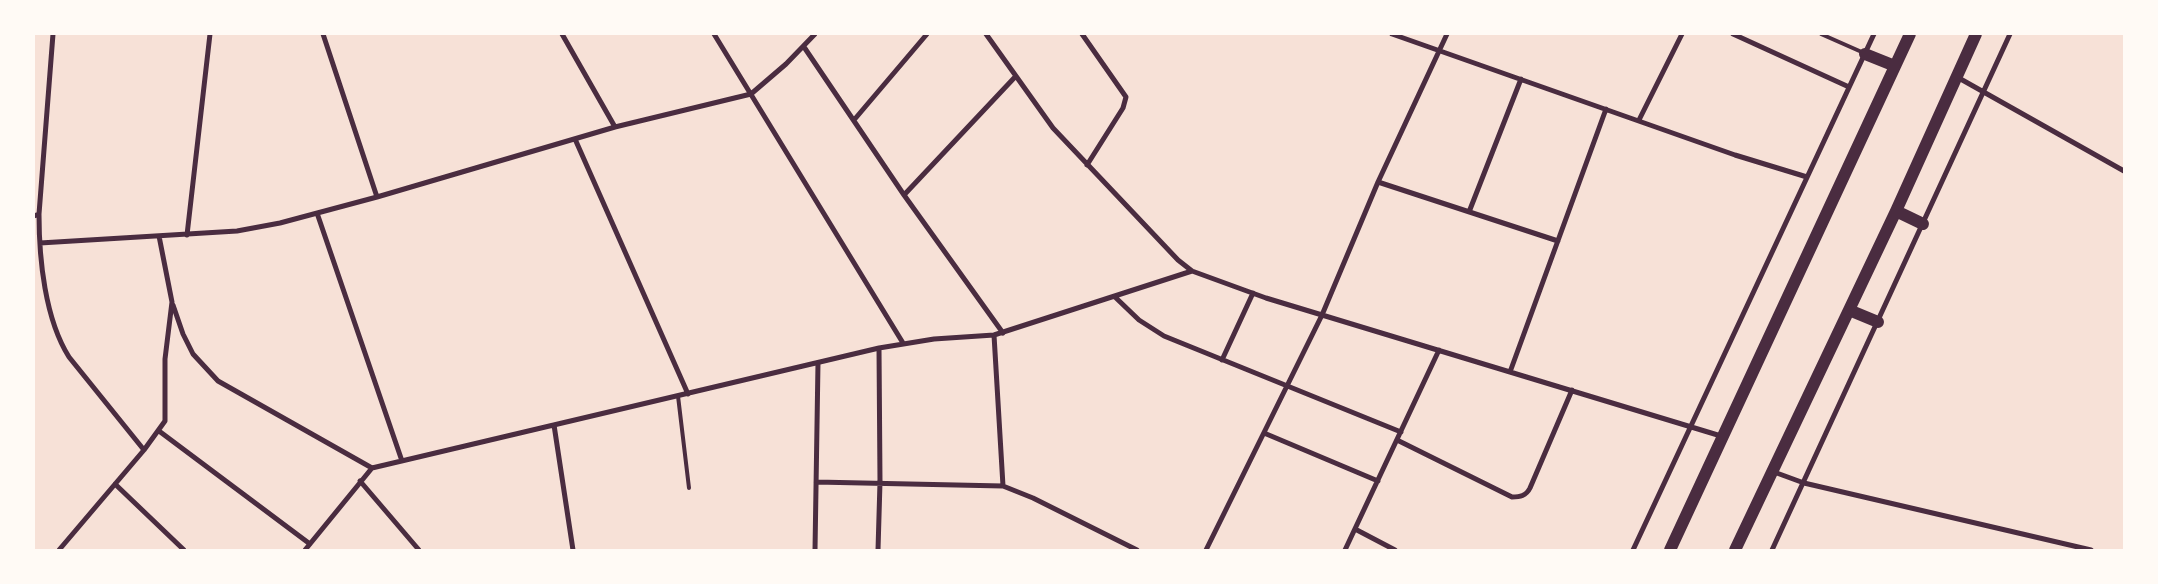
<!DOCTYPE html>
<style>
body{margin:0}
#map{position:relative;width:2158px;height:584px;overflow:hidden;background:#f7e1d7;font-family:Cabin,sans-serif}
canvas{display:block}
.frame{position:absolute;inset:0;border:35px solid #fffaf5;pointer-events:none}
</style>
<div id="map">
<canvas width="2158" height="584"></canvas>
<div class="frame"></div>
</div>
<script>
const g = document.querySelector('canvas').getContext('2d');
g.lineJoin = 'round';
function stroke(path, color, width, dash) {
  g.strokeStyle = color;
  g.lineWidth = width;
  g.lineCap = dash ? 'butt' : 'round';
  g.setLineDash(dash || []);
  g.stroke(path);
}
const service = new Path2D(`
 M1821 34 1864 53
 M678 396 689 488`);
const minor = new Path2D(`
 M323 34 377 197
 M562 34 615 127
 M714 34 903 343
 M986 34 1053 128 1178 260 1192 271 1266 298 1721 436
 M1082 34 1126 97 1123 108 1087 165
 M1392 34 1735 155 1807 177
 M1733 34 1849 87
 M804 47 904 195 1003 333
 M1957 77 2124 171
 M854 120 927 34
 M1639 120 1682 34
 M575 139 688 394
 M1378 182 1558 241
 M904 195 1015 77
 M1469 212 1521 79
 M317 213 402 461
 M39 214 53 34
 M34 216 39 214C39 259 45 319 69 357L144 450
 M187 235 210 34
 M40 243 237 231 280 223 377 197 615 127 751 94 786 64 815 34
 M1115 297 1139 320 1164 336 1401 432
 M173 305 183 334 193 354 218 381 372 468
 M994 335 1003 486
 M1222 360 1253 293
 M1510 372 1606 109
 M554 425 573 550
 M159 431 310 544
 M1264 433 1378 481
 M1397 440 1512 497C1520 497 1526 496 1530 488L1572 390
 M1774 472 1804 483 2091 550
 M360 481 419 550
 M816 482 1003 486 1033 498 1137 550
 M115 484 184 550
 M1355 529 1395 550
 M59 550 144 450 165 421V359L172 302 159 236
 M305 550 372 468 879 348 934 339 994 335 1192 271
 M815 550 818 363
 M878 550 880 482 879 348
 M1206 550 1322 315 1378 182 1447 34
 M1345 550 1439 350
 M1633 550 1874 34
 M1772 550 2010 34`);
const primary = new Path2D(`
 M1865 54 1895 66
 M1896 211 1923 224
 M1849 310 1878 322
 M1670 550 1910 34
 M1735 550 1896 211 1976 34`);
stroke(service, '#4a2c40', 4);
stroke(minor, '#4a2c40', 5);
stroke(primary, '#4a2c40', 12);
</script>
